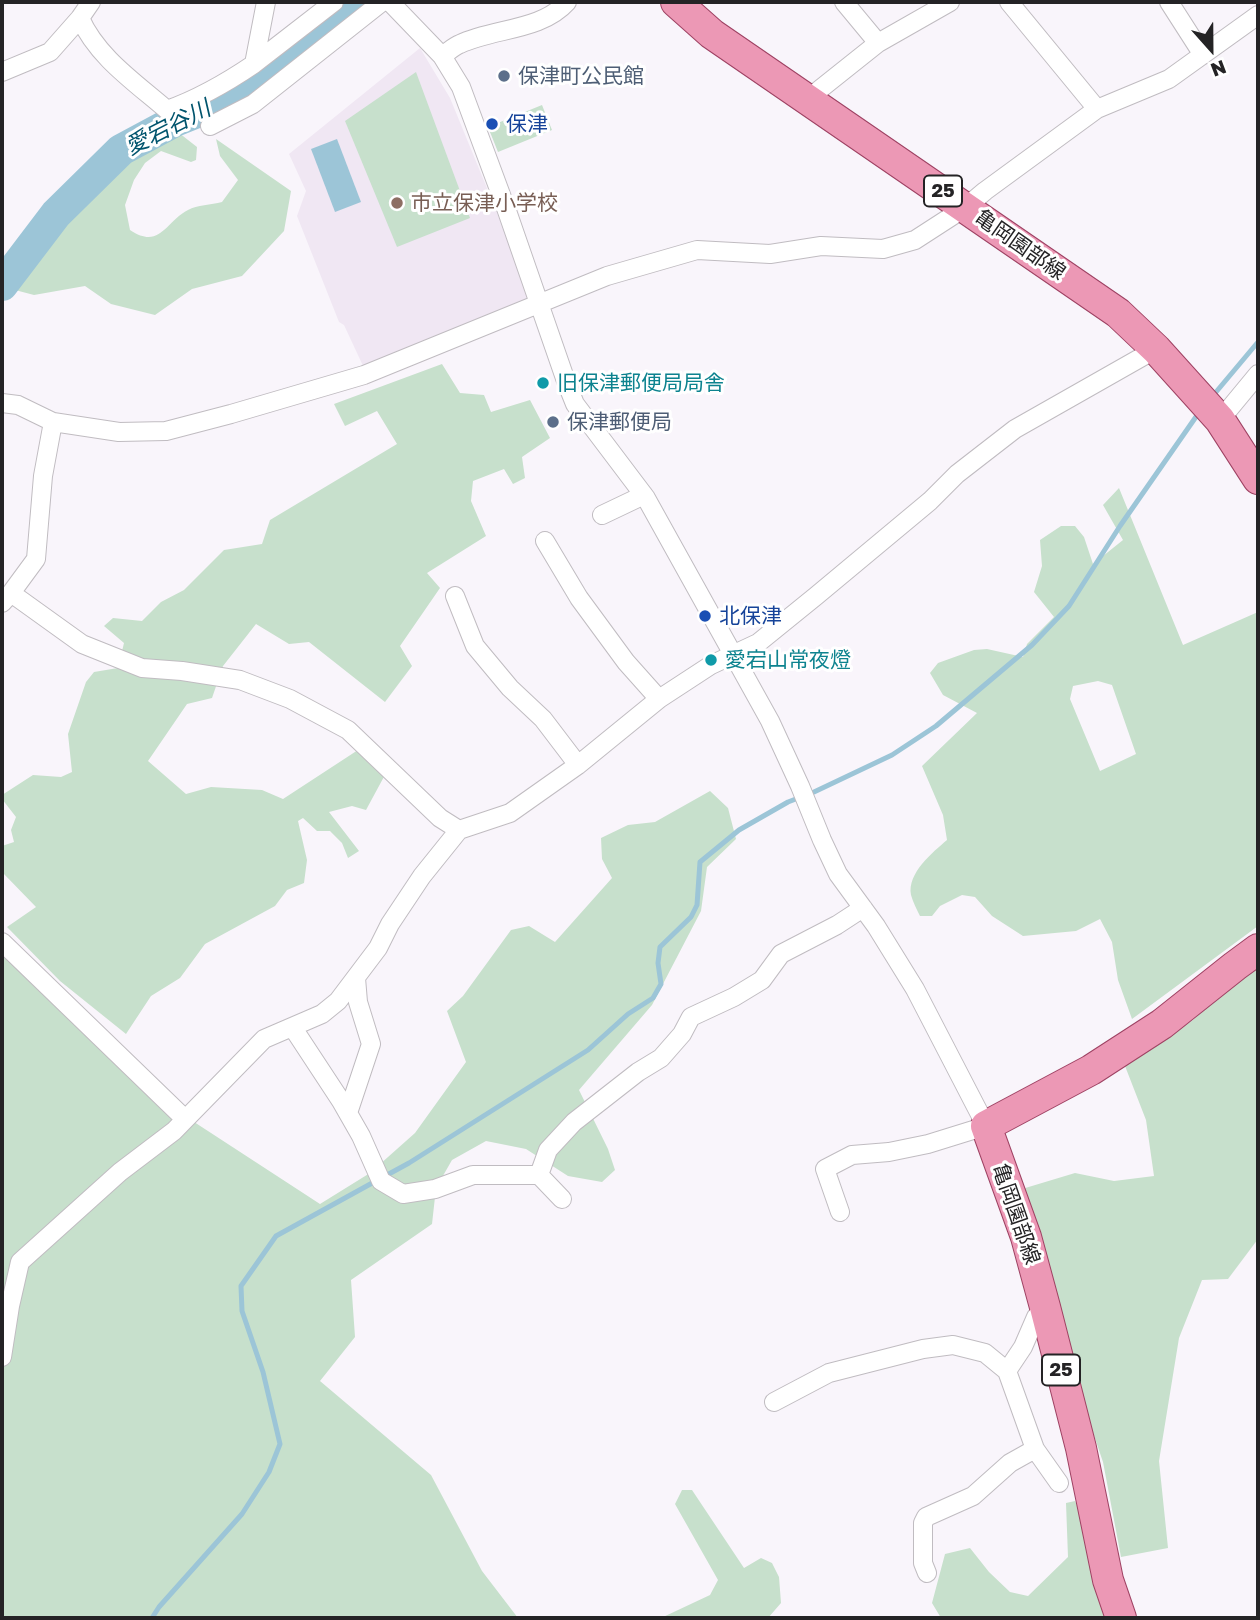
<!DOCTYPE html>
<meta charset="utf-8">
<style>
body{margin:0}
#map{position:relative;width:1260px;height:1620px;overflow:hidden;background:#f9f5fb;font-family:"Golos Text",sans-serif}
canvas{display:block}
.frame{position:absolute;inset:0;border:4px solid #242325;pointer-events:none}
.north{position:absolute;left:1176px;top:14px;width:70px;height:70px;-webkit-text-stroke:5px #fff;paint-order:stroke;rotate:159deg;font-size:19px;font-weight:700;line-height:28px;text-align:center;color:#242325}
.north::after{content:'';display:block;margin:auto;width:24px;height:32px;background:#242325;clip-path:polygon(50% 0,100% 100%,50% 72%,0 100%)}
</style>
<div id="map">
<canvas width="1260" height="1620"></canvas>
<div class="frame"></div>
<div class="north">N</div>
</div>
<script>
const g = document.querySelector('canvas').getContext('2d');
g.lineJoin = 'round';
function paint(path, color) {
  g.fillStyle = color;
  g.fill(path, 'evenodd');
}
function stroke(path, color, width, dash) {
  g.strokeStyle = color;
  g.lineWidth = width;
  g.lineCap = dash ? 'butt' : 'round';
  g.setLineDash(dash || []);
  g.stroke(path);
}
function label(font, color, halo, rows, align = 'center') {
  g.font = font + ' "Golos Text","Noto Sans JP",sans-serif';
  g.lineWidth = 6;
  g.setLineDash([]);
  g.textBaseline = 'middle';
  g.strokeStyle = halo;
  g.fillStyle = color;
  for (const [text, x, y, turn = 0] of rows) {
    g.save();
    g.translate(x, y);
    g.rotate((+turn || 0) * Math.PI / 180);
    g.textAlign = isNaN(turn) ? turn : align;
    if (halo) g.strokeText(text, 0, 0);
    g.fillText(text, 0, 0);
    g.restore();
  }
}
const built = new Path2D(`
 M420 48 450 98 498 215 526 292 528 305 364 368 344 325 339 322 297 216 306 191 289 154Z`);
const green = new Path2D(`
 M416 72 470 218 397 247 345 121Z
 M542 105 552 130 498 152 488 127Z
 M174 129 197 147 196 160 191 162 161 151 145 163 134 180 125 205 130 230C160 250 165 222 188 210 197 205 211 205 222 202L238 180 220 156 216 139 291 191 284 231 242 276 192 289 155 315 111 304 85 286 34 295 15 290 94 184 146 145Z
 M442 364 460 393 484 395 491 412 530 400 550 438 522 457 525 478 513 484 504 469 473 481 471 501 486 536 427 573 440 588 400 646 412 666 385 702 309 642 289 644 256 624 223 666 212 698 187 704 148 761 186 794 211 787 262 790 283 799 358 750 386 773 366 810 352 806 329 812 359 851 348 858 342 843 330 831H317L303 818 298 821 307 860 304 883 287 890 275 906 205 944 180 978 151 996 126 1034 60 981 7 927 36 907 2 872V846L14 842 11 830 16 817 2 799V795L33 775 61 777 72 772 68 734 86 682 94 672 118 668 124 643 104 626 113 618 142 621 161 602 184 590 224 550 262 544 270 520 397 444 377 411 345 426 334 404Z
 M1119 488 1183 645 1258 612V926L1132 1019 1118 980 1112 942 1100 919 1076 931 1023 936 992 916 975 897 962 895 940 906 932 916H920C917 910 913 902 911 895 907 873 933 852 947 840L943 815 922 766 977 713 943 695 930 673 938 663 974 650 987 649 1023 657 1027 644 1054 617 1034 592 1042 566 1040 540 1061 526H1075L1084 537 1093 564 1123 540 1103 505ZM1098 681 1112 685 1136 754 1100 771 1070 699 1073 686Z
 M710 791 728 808 736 839 707 867 701 911 652 1005 579 1090 608 1149 615 1170 602 1182 568 1176 526 1149 486 1141 452 1160 436 1188 432 1224 351 1280 355 1337 320 1381 431 1475 482 1571 518 1618H2V949L145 1090 320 1204 370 1173 415 1133 466 1062 447 1011 463 996 511 930 529 926 555 942 612 878 602 859 601 838 628 825 655 822Z
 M1258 962V1239L1228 1279 1202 1280 1179 1338 1159 1461 1168 1548 1121 1557 1103 1462 1067 1356 1022 1189 1075 1173 1114 1181 1154 1176 1146 1120 1125 1066 1193 1020Z
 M682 1490H692L744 1568 761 1558 772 1563 779 1577 781 1603 768 1618H661L710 1595 718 1580 675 1504Z
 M1075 1501 1083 1518 1108 1618H941L932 1603 945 1554 970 1548 989 1572 1010 1592 1028 1596 1068 1557 1066 1503Z`);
const water = new Path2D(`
 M337 139 361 202 335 212 311 149Z`);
const stream = new Path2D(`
 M1211 398 1258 342
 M387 1175 409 1163 588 1050 628 1014 653 998 661 984 658 963 660 947 691 917 697 905 700 862 739 830 788 802 814 792 892 755 936 726 1032 645 1069 606 1120 526 1200 411
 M152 1618 159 1607 242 1514 269 1472 280 1444 263 1372 242 1311 241 1286 276 1236 374 1182`);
const river = new Path2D(`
 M2 285 56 214 121 150 175 121 222 102 246 89 361 2`);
const minor = new Path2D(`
 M390 2 442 56 461 87 507 211 567 384 575 404 646 498 770 721 800 786 822 840 838 874 876 926 915 989 986 1126 928 1144 889 1152 852 1155 825 1169 840 1212
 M844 2 878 43
 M1009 2 1097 109
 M1169 2 1203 55
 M80 18C97 57 136 83 167 110 198 99 226 83 254 64L266 2
 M442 56C448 52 454 46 460 44 494 28 541 31 567 2
 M254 64 334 2
 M2 72 50 52 80 18 91 2
 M810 101 819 90 878 43 950 2
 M210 126 253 104 382 2
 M2 403 18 405 53 422 119 432 166 431 231 414 364 375 607 276 697 250 770 254 821 246 883 249 915 240 966 207 985 191 1097 109 1169 79 1258 15
 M1220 420 1258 374
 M602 515 644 495
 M545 541 579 598 626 662 659 699
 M11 593 82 644 142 668 182 671 240 680 290 699 348 730 440 818 459 830
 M455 596 475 646 510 688 543 719 578 765
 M2 603 11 593 36 559 43 476 53 422
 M2 942 185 1119
 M293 1028 341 1101 361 1136 381 1181 403 1194 435 1189 473 1175H539L562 1199
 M348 1113 371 1044 358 1002 356 978
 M539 1175 548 1150 574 1122 638 1072 661 1058 682 1034 691 1017 734 997 762 980 781 954 837 925 863 908
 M2 1357 10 1306 20 1262 120 1172 174 1131 264 1039 322 1014 338 1001 378 948 390 924 422 876 459 830 510 813 578 765 659 699 711 665 758 643 816 596 930 501 957 474 1015 429 1156 349
 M1007 1371 1023 1347 1036 1317 1045 1307
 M774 1402 829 1373 923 1349 953 1345 985 1353 1007 1371 1035 1449 1059 1483
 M927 1573 923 1563V1523L926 1517 973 1496 1010 1463 1035 1449`);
const primary = new Path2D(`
 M676 2 712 34 1118 313 1156 349 1220 420 1258 479
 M1121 1618 1108 1580 1081 1448 1045 1307 1026 1237 986 1126 1091 1070 1162 1024 1235 966 1258 949`);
const markers = [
 [504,76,7,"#5c6f8a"],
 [492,124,7,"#1a4fb4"],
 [397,203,7,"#8d6e63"],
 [543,383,7,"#0f9aa8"],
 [553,422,7,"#5c6f8a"],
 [705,616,7,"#1a4fb4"],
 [711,660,7,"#0f9aa8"]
];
const shields = [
 [943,191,38],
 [1061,1370,38]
];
const shieldNames = [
 ["25",943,191],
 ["25",1061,1370]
];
const serviceNames = [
 ["保津町公民館",518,76],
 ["保津郵便局",567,422]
];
const transitNames = [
 ["保津",506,124],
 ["北保津",719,616]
];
const educationNames = [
 ["市立保津小学校",411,203]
];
const streetNames = [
 ["亀岡園部線",1020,245,35],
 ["亀岡園部線",1016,1214,71]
];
const cultureNames = [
 ["旧保津郵便局局舎",557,383],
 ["愛宕山常夜燈",725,660]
];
const waterNames = [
 ["愛宕谷川",168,128,-27]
];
paint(built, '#f0e7f3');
paint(green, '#c7e0cc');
paint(water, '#9cc5d7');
stroke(stream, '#9cc5d7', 5);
stroke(river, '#9cc5d7', 32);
stroke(minor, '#c0bcc1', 20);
stroke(primary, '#9e4263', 32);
stroke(minor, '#fff', 18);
stroke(primary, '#ec98b5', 30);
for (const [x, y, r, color] of markers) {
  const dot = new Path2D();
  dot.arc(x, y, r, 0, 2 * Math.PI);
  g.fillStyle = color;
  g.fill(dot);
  stroke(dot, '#fff', 2.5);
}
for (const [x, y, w] of shields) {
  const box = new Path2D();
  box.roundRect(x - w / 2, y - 15.5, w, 31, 5);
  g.fillStyle = '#fff';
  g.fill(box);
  stroke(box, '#242325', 2);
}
label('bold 19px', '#242325', null, shieldNames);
label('21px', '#4e5e75', '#fff', serviceNames, 'left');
label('21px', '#164399', '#fff', transitNames, 'left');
label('21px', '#785e54', '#fff', educationNames, 'left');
label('21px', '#242325', '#fff', streetNames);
label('21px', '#0d838f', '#fff', cultureNames, 'left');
label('italic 23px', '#00546d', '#fff', waterNames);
</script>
